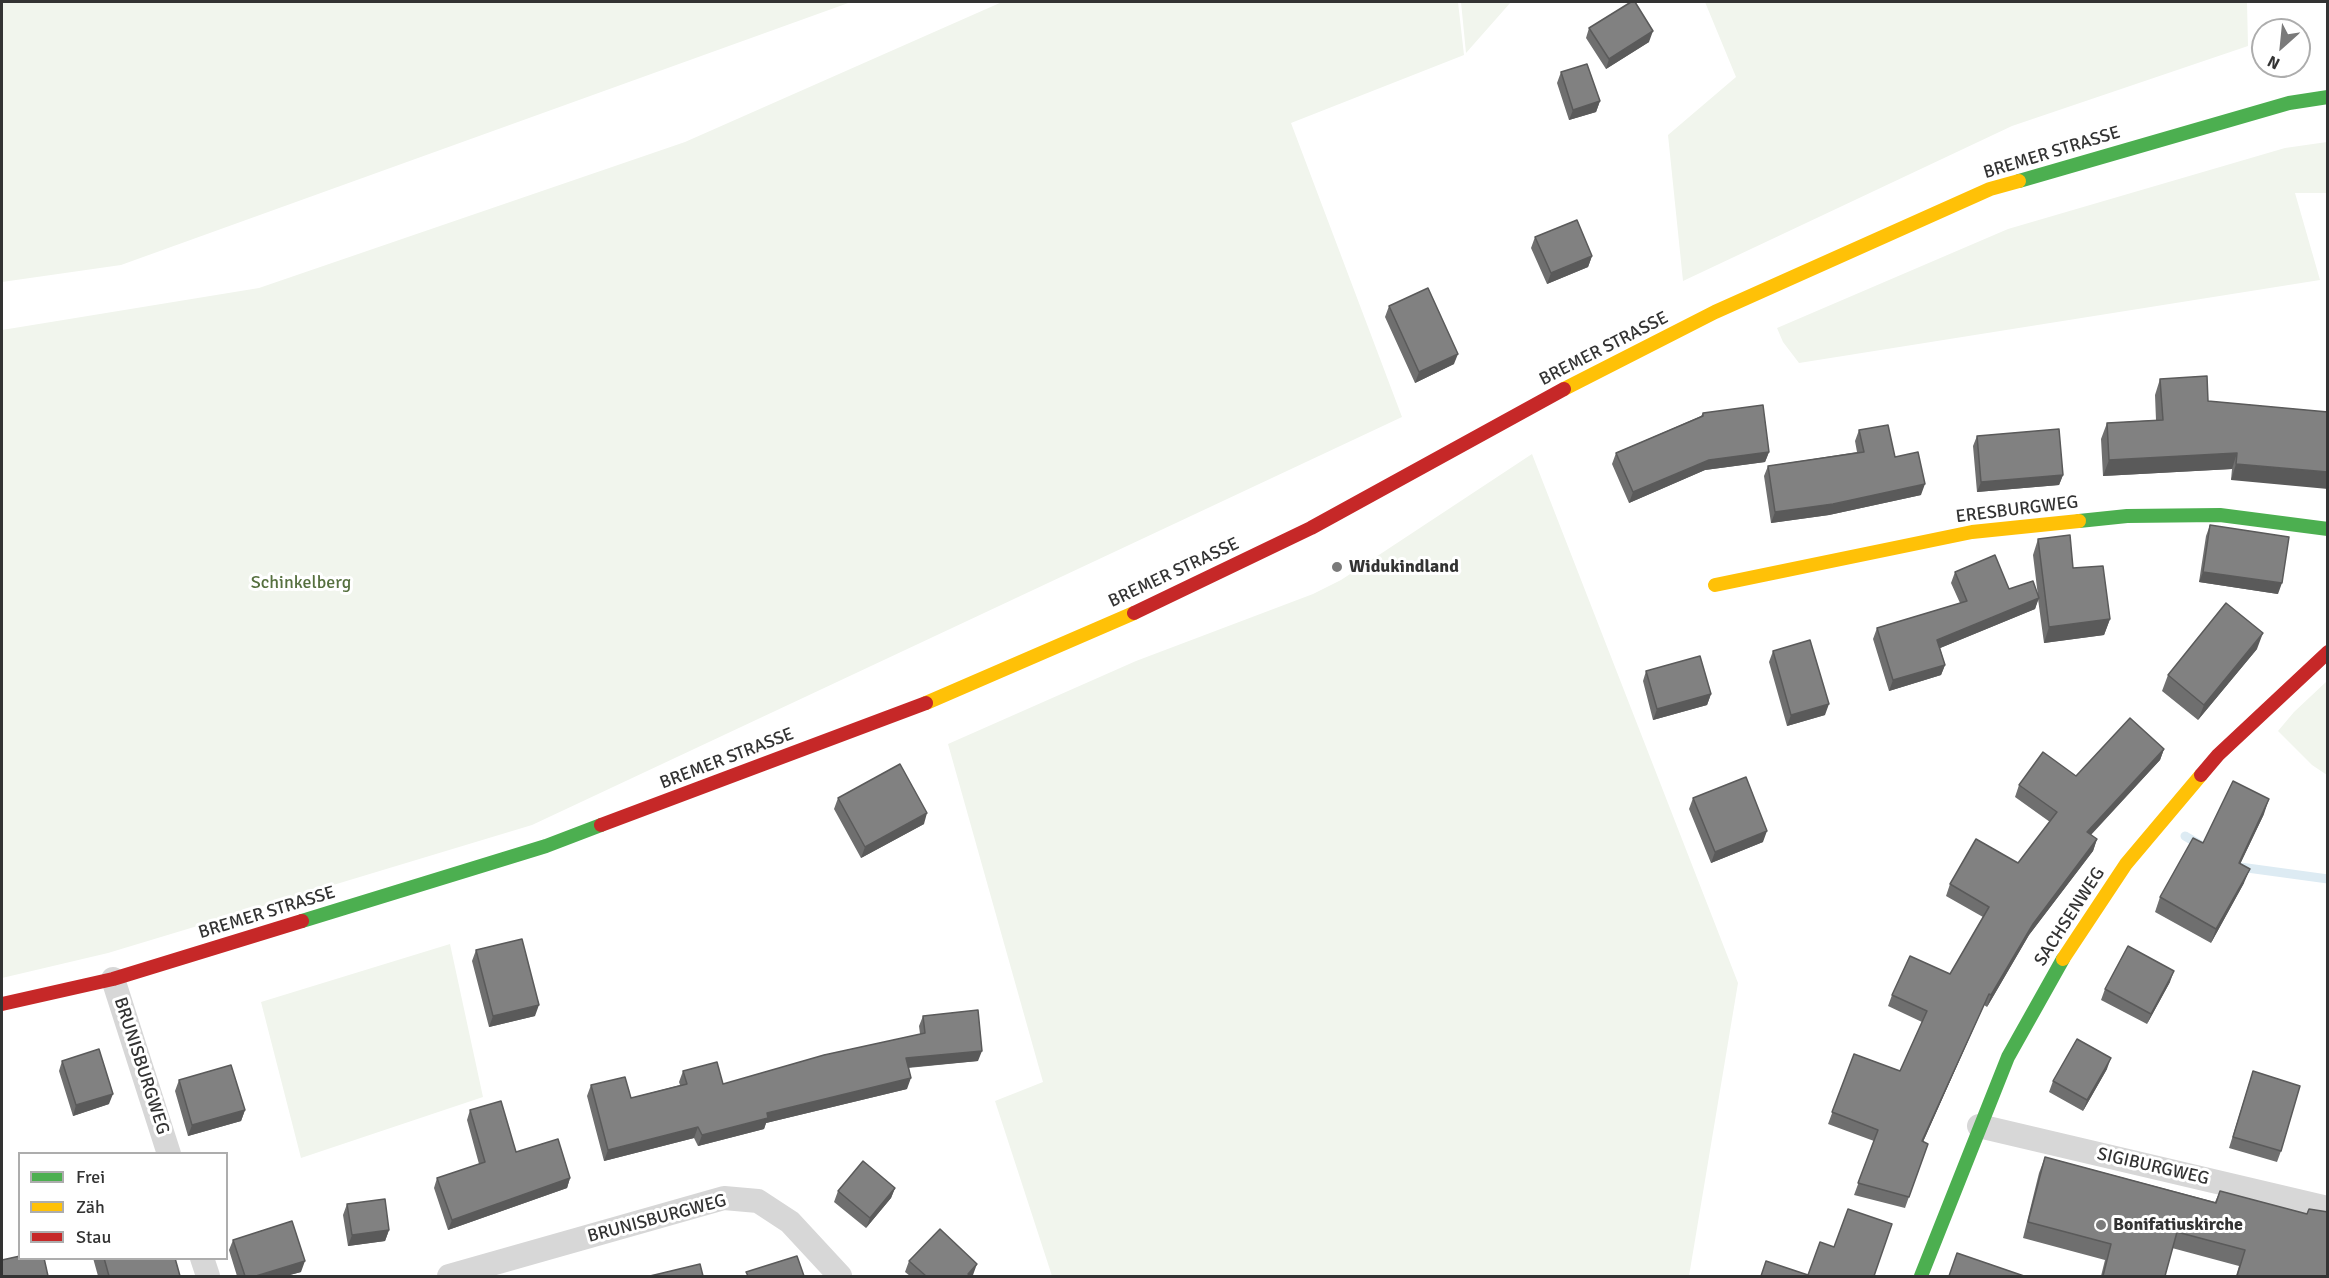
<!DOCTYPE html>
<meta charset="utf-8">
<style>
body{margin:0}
#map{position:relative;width:2329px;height:1278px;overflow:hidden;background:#fff;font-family:Signika,sans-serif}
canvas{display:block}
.frame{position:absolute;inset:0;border:3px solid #333;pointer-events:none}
.legend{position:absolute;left:18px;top:1152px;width:210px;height:108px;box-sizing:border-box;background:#fff;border:2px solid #adadad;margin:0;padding:8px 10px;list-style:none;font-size:18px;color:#333}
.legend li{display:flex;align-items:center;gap:12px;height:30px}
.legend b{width:30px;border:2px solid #adadad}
.north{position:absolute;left:2251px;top:18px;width:60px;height:60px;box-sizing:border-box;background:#fff;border:2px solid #adadad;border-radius:50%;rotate:207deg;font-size:16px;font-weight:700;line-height:24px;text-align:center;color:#333}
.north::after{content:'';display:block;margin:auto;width:21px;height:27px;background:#7a7a7a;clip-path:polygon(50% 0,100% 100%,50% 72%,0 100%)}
</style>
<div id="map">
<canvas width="2329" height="1278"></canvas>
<div class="frame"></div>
<ul class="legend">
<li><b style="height:8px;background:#4caf50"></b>Frei</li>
<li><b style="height:8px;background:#ffc107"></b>Zäh</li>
<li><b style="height:8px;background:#c62828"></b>Stau</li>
</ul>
<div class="north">N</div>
</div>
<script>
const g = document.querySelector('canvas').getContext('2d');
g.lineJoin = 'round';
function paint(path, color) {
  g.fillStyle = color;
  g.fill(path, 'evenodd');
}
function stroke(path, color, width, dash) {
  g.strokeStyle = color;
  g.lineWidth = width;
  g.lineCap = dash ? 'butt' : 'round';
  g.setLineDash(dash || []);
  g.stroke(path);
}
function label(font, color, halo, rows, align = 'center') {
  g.font = font + ' Signika,sans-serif';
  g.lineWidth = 6;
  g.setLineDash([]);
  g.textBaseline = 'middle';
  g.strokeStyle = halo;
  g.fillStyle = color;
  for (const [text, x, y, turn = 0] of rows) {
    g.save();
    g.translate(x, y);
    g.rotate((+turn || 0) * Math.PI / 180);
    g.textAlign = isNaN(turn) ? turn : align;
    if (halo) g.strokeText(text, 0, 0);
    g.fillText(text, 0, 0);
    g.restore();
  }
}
const green = new Path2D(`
 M2 2H851L121 265 2 282Z
 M1002 2H1458L1464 55 1291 123 1402 417 532 825 108 953 2 978V330L259 288 685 142Z
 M1461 2H1511L1466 53Z
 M1705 2H2247L2248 46 2012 126 1683 281 1668 135 1736 77Z
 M2327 142V193H2295L2320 280 1799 363 1783 342 1777 328 2008 229 2285 148Z
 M1532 454 1738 983 1689 1276H1052L995 1101 1043 1082 948 744 1136 661 1313 594 1341 580Z
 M2327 681V775L2312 765 2278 731 2294 712Z
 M450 944 483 1097 301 1158 261 1002Z`);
const stream = new Path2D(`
 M2185 836 2202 846
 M2240 867 2328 879`);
const street = new Path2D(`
 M113 979 169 1154
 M1979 1126 2328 1208
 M202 1258 208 1276
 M449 1276 724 1198 758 1201 790 1222 840 1276`);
const fast = new Path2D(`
 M2019 181 2289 103 2328 97
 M2079 521 2127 516 2220 515 2328 529
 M302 921 546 846 601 825
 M1921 1276 2008 1057 2063 959`);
const slow = new Path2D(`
 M1564 389 1715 312 1990 189 2019 181
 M1715 585 1972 532 2079 521
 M926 703 1134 613
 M2063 959 2126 864 2201 775`);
const jam = new Path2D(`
 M1134 613 1311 528 1564 389
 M2201 775 2218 755 2328 652
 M601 825 926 703
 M2 1004 113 979 302 921`);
const wall = new Path2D(`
 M1589 28 1649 42 1606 69 1586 38Z
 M1561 72 1600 101 1596 112 1569 120 1557 83Z
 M1535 237 1592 256 1588 267 1547 284 1531 248Z
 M1389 306 1454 364 1415 383 1385 317Z
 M2160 379 2208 401 2328 412 2231 480 2232 469 2103 476 2101 439 2107 423 2156 420 2155 395Z
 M1703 413 1769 452 1765 462 1705 470 1629 503 1612 464 1616 453 1701 416Z
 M1859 430 1895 457 1921 495 1829 515 1771 523 1764 476 1768 466 1857 452 1855 441Z
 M1977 436 2063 475 2059 485 1977 492 1973 446Z
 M2210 525 2278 594 2199 582 2206 536Z
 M2038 539 2073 568 2110 619 2104 635 2044 643 2038 599 2035 609 1940 648 1945 665 1941 675 1889 691 1873 639 1877 628 1960 603 1951 583 1955 572 2009 589 2038 596 2033 555Z
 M2257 649 2198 720 2162 691 2168 675Z
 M1773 651 1825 715 1787 726 1769 662Z
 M1646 671 1711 694 1707 705 1653 720 1643 681Z
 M2164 749 2160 760 2091 835 2097 839 2093 851 2029 935 1987 1007 1984 1005 1923 1142 1928 1144 1905 1208 1854 1195 1874 1141 1828 1124 1854 1054 1900 1071 1922 1022 1888 1006 1892 995 1950 974 1983 917 1946 896 1950 884 2018 863 2050 822 2015 797 2019 785 2076 776Z
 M838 798 924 824 861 858 834 809Z
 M1693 798 1763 842 1711 863 1689 809Z
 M2264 814 2240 864 2244 883 2211 943 2155 912 2160 897 2203 843Z
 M476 950 535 1016 489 1027 472 961Z
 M2170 982 2147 1024 2101 1000 2105 989Z
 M923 1016 978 1061 908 1068 907 1089 766 1123 764 1129 698 1146 694 1138 604 1161 587 1096 591 1085 631 1098 680 1085 679 1082 683 1071 723 1084 920 1034 919 1026Z
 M62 1061 109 1104 73 1116 59 1071Z
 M2107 1069 2083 1111 2049 1092 2053 1081Z
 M2253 1071 2281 1151 2277 1162 2229 1148Z
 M179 1080 245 1110 241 1121 188 1136 175 1091Z
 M470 1110 516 1152 570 1178 567 1188 448 1230 434 1188 437 1178 479 1164 467 1120Z
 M2045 1157 2215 1202 2220 1191 2307 1214 2309 1209 2328 1276H2236L2239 1266 2172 1248 2165 1276H2101L2105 1260 2023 1238 2039 1173Z
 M895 1188 891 1198 866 1228 834 1202 838 1191Z
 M347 1204 389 1230 385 1241 348 1246 343 1215Z
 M233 1240 301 1272 286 1276H237L229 1250Z
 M93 1258H175L180 1276H98Z
 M909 1261 973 1275 971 1276H910L905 1272Z`);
const shadedWall = new Path2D(`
 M1653 31 1649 42 1606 69 1609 59Z
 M1600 101 1596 112 1569 120 1573 110Z
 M1592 256 1588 267 1547 284 1551 273Z
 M1458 354 1454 364 1415 383 1419 372Z
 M1769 452 1765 462 1705 470 1629 503 1633 492 1709 460Z
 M2237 453 2232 469 2103 476 2109 460Z
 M2236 464 2328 472V489L2231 480Z
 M2063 475 2059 485 1977 492 1981 482Z
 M1925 484 1921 495 1829 515 1771 523 1775 512Z
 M2203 572 2282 583 2278 594 2199 582Z
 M2039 598 2035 609 1933 651 1937 640Z
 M2110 619 2104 635 2044 643 2049 627Z
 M2263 633 2257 649 2198 720 2204 705Z
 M1945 665 1941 675 1889 691 1893 680Z
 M1711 694 1707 705 1653 720 1657 709Z
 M1829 704 1825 715 1787 726 1791 715Z
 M2164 749 2160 760 2083 843 2087 832Z
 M2269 799 2264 814 2234 877 2239 863Z
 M927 813 924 824 861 858 865 847Z
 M1767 831 1763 842 1711 863 1715 852Z
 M2097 839 2093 851 2029 935 1987 1007 1991 995 2033 924Z
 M2250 869 2244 883 2211 943 2216 929Z
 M2174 971 2170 982 2147 1024 2151 1014Z
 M1989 994 1984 1005 1918 1153 1922 1141Z
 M539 1005 535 1016 489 1027 493 1016Z
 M982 1051 978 1061 902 1068 906 1058Z
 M2111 1058 2107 1069 2083 1111 2087 1100Z
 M911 1078 907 1089 766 1123 764 1129 698 1146 702 1135 767 1113Z
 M113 1094 109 1104 73 1116 76 1105Z
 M245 1110 241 1121 188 1136 192 1125Z
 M698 1127 694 1138 604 1161 608 1150Z
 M570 1178 567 1188 448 1230 452 1220Z
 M895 1188 891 1198 866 1228 870 1218Z
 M389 1230 385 1241 348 1246 352 1235Z
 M305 1261 301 1272 286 1276H256Z
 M977 1264 973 1275 971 1276H967L968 1274Z`);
const building = new Path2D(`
 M1631 2H1635L1653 31 1609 59 1589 28Z
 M1587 64 1600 101 1573 110 1561 72Z
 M1577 220 1592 256 1551 273 1535 237Z
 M1428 288 1458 354 1419 372 1389 306Z
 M2207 376 2208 401 2328 412V472L2236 464 2237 453 2109 460 2107 423 2163 420 2160 379Z
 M1763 405 1769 452 1709 460 1633 492 1616 453 1703 416V413Z
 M1888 425 1895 457 1918 452 1925 484 1833 504 1775 512 1768 466 1864 452 1859 430Z
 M2059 429 2063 475 1981 482 1977 436Z
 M2210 525 2289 537 2282 583 2203 572Z
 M2070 535 2073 568 2103 566 2110 619 2049 627 2038 539Z
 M1995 555 2009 589 2033 581 2039 598 1937 640 1945 665 1893 680 1877 628 1967 601 1955 572Z
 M2226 603 2263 633 2204 705 2168 675Z
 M1810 640 1829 704 1791 715 1773 651Z
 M1700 656 1711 694 1657 709 1646 671Z
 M2130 718 2164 749 2087 832 2097 839 2033 924 1991 995 1989 994 1922 1141 1928 1144 1909 1197 1858 1183 1878 1130 1832 1112 1854 1054 1900 1071 1927 1011 1892 995 1910 956 1950 974 1989 907 1950 884 1976 839 2018 863 2057 812 2019 785 2043 752 2076 776Z
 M900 764 927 813 865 847 838 798Z
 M1746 777 1767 831 1715 852 1693 798Z
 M2233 781 2269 799 2239 863 2250 869 2216 929 2160 897 2193 838 2203 843Z
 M522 939 539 1005 493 1016 476 950Z
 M2128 946 2174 971 2151 1014 2105 989Z
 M978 1010 982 1051 906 1058 911 1078 767 1113 768 1118 702 1135 698 1127 608 1150 591 1085 625 1077 631 1098 687 1084 683 1071 717 1062 723 1084 824 1055 925 1033 923 1016Z
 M2077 1039 2111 1058 2087 1100 2053 1081Z
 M99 1049 113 1094 76 1105 62 1061Z
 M231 1065 245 1110 192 1125 179 1080Z
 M2253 1071 2300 1086 2281 1151 2233 1137Z
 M501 1101 516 1152 558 1139 570 1178 452 1220 437 1178 485 1162 470 1110Z
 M2045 1157 2216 1203 2220 1191 2307 1214 2309 1209 2328 1212V1276H2237L2245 1250 2177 1232 2165 1276H2103L2111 1244 2028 1222Z
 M863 1161 895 1188 870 1218 838 1191Z
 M385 1199 389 1230 352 1235 347 1204Z
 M1848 1209 1892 1224 1874 1276H1761L1766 1261 1808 1275 1820 1242 1834 1247Z
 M292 1221 305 1261 256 1276H245L233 1240Z
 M940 1229 977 1264 968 1274 970 1276H926L909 1261Z
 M1957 1253 2024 1276H1949Z
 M20 1256V1258H44L48 1276H2V1260Z
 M797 1256 804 1276H748L746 1272Z
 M104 1258H175L180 1276H109Z
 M700 1264 703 1276H650Z`);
const markers = [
 [1337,567,6,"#7a7a7a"],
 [2101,1225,6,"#7a7a7a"]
];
const streetNames = [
 ["BREMER STRASSE",2052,153,-17],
 ["BREMER STRASSE",1604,349,-27],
 ["ERESBURGWEG",2017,510,-7],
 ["BREMER STRASSE",1174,573,-25],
 ["BREMER STRASSE",727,759,-21],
 ["BREMER STRASSE",267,913,-17],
 ["SACHSENWEG",2070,917,-57],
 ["BRUNISBURGWEG",141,1066,72],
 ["SIGIBURGWEG",2153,1167,13],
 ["BRUNISBURGWEG",657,1219,-15]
];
const poiNames = [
 ["Widukindland",1349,567],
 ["Bonifatiuskirche",2113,1225]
];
const parkNames = [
 ["Schinkelberg",301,583]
];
paint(green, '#f1f5ed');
stroke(stream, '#ddebf3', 9);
stroke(street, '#d7d7d7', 24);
stroke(fast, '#4caf50', 14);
stroke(slow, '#ffc107', 14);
stroke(jam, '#c62828', 14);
paint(wall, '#6f6f6f');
paint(shadedWall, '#5a5a5a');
paint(building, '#818181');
stroke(building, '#5a5a5a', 1.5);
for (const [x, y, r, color] of markers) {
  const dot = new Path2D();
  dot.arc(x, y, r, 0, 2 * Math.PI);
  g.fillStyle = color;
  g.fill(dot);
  stroke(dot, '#fff', 2);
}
label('18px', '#333', '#fff', streetNames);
label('bold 18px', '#333', '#fff', poiNames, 'left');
label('18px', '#56703f', '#fff', parkNames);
</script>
